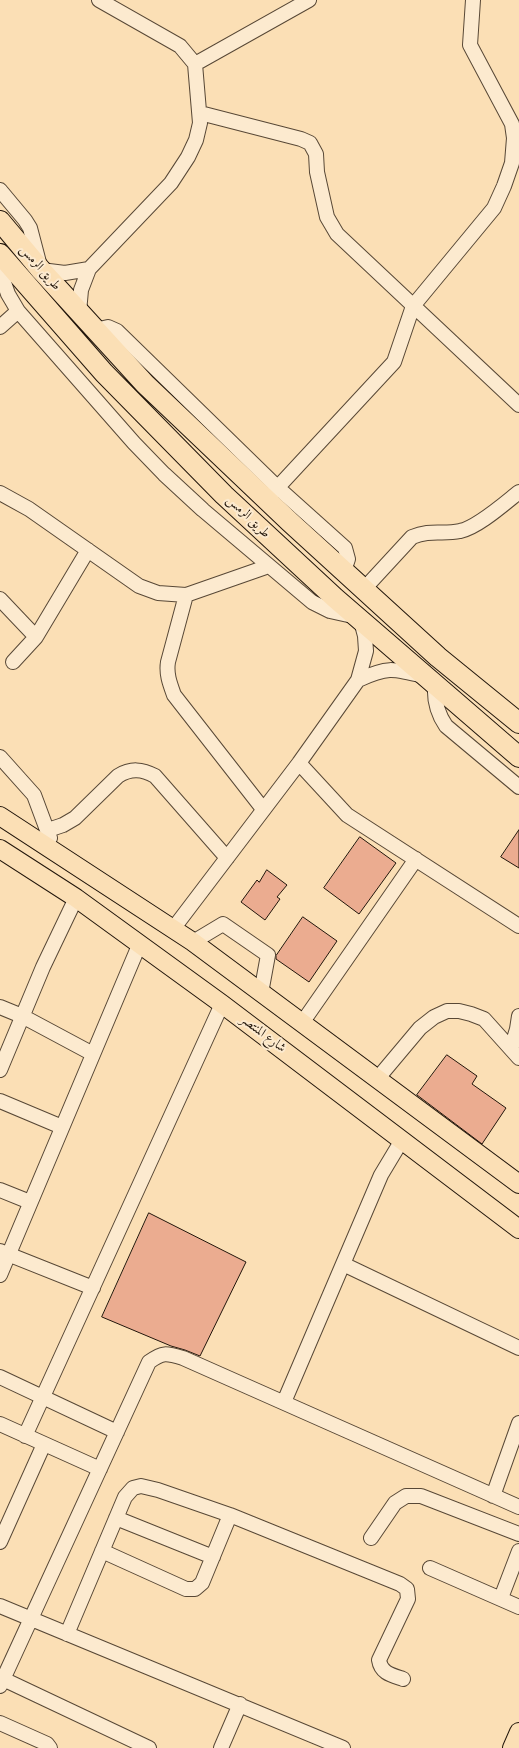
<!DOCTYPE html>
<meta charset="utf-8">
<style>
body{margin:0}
canvas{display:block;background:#fbdfb5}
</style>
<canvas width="519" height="1748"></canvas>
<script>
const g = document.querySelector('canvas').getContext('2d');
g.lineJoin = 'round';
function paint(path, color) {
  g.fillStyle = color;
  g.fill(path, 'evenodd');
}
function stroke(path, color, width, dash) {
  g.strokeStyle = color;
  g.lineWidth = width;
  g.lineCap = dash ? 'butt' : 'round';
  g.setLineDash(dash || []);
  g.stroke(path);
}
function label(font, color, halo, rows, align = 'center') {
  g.font = font + ' "IM FELL French Canon",Amiri,serif';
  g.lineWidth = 4;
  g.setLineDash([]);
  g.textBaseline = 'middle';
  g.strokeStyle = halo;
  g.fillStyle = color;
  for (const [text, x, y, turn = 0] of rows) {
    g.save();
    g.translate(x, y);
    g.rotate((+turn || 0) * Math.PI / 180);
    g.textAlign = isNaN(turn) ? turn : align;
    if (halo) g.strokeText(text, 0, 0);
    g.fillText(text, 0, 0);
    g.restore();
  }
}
const building = new Path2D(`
 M519 830V868L501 857Z
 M360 837 396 863 359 914 324 888Z
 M267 870 287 885 277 897 280 899 265 920 241 902 257 880 259 882Z
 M303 917 337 941 309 982 276 959V956Z
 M447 1055 477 1076 472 1084 506 1108 482 1144 417 1095Z
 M149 1213 246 1262 200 1356 185 1350 171 1346 102 1317Z`);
const minor = new Path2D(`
 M195 64 309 0
 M200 113 301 139 310 143 316 154 317 172 327 217 337 234 519 405
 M0 190 25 220 30 228 41 270 65 273 89 269
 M0 271 8 294 18 311 134 443 164 474 203 510 312 602 330 611 357 617
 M79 312 81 290 89 269 171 183 188 157 196 140 200 123 195 64 180 46 99 0
 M0 327 18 311
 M95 330 108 327 117 331 277 487 345 548 348 559 344 571
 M0 493 29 509 139 586 158 593 186 595 269 566
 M266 500 394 362 413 306 494 208 504 186 512 163 514 138 512 124 470 45 473 0
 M364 589 412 537C431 529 442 535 460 531 477 528 505 503 519 492
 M186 595 168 662C166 674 170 684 174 695L263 809
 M0 599 36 637
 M13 662 36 637 88 550
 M358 680C387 667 392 668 423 676
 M435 685C434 700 437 713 446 726L519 787
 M0 757 34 795 50 838
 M299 763 347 815 519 926
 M48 830 63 825 75 818 118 776C131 768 142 769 155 776L227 858
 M173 929 299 763 358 680 366 651 365 636 361 621
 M193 942 223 924 268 955 261 993
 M0 1007 22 1016 93 1054
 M302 1023 416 859
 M511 1049 517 1029 519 1016
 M0 1070 43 967 76 898
 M378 1078 420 1028 434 1017 447 1011H459L471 1014 484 1019 519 1058
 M0 1101 62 1127
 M0 1190 30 1202
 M0 1251 93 1288
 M343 1264 519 1348
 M0 1275 140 943
 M0 1377 117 1432
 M284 1402 381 1175 402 1140
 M0 1424 100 1469
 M25 1436 222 1004
 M493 1496 519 1423
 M116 1518 213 1557
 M371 1538 395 1503 406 1496H421L519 1534
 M0 1542 44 1444
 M102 1551 186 1589H195L202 1583 230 1515
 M430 1568 519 1607
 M501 1598 519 1551
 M0 1606 343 1748
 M67 1634 125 1497 133 1488 141 1486 158 1490 230 1515 400 1584 407 1589 408 1599 379 1660C381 1673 391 1675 403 1679
 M3 1679 149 1748
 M0 1686 149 1362C163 1352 166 1353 183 1358L519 1507
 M0 1723 47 1744 50 1748
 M221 1748 240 1704`);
const major = new Path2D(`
 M0 816 193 942 519 1184
 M0 849 76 898 222 1004 519 1229
 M512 1748 519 1732`);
const highway = new Path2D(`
 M0 221 41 270 145 384 290 522 438 657 519 723
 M0 254 104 373 224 495 335 598 519 757`);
const streetNames = [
 ["طريق الرمس",40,268,49],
 ["طريق الرمس",248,517,44],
 ["شارع المنتصر",263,1034,37]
];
paint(building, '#ebac90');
stroke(building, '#22160b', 1);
stroke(minor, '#584836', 16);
stroke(major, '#22160b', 20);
stroke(highway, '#22160b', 22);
stroke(minor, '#fceacf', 14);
stroke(major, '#fbdfb5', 18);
stroke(highway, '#fbdfb5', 20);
label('13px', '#22160b', '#fceacf', streetNames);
</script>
